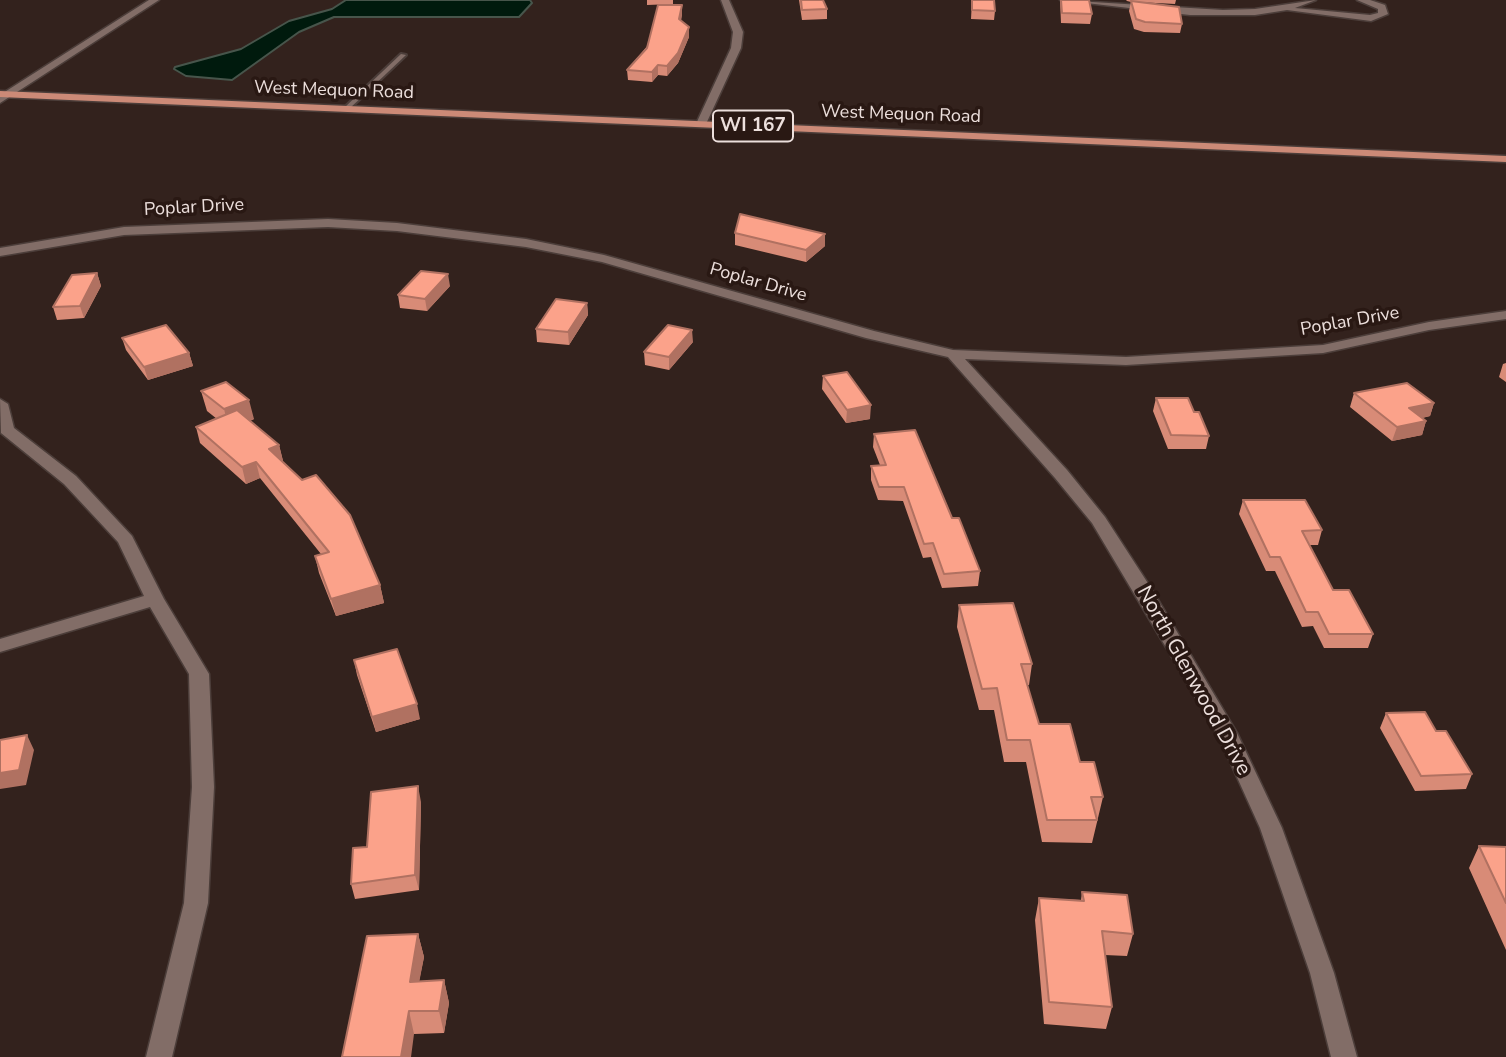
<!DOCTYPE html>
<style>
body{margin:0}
canvas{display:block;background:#33221d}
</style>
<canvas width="1506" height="1057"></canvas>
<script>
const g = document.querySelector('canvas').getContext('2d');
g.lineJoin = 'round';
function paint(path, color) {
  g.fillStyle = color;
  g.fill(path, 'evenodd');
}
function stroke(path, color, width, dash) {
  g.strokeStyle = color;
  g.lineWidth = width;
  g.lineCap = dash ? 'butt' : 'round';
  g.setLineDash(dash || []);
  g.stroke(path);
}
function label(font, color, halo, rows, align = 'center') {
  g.font = font + ' "Nunito Sans",sans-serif';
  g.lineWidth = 7;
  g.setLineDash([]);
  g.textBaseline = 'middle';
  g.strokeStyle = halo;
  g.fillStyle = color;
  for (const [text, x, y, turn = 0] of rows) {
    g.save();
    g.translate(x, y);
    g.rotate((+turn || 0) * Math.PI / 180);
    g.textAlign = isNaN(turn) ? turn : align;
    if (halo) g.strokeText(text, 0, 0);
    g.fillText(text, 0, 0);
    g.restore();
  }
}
const water = new Path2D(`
 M346 0H530L532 3 519 17H334L299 32 232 80 186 76 174 69 175 67 241 49 289 21 332 9Z`);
const lane = new Path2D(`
 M401 54 406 55 348 110H344V108Z`);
const street = new Path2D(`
 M149 0H159L0 103V95Z
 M721 0H729L743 32 741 48 706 124 701 127 696 124 731 48 733 32Z
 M1060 0 1223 10 1255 9 1316 0 1295 8 1370 15 1378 13V9L1357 0H1370L1385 5 1388 14 1371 21 1287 10 1255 15H1190Z
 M328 219 397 223 526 239 604 255 874 331 953 350 1126 357 1323 345 1429 322 1506 311V319L1429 330 1323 353 1126 365 965 359 1067 470 1105 517 1151 588 1237 733 1282 828 1334 973 1357 1057H1331L1310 973 1260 828 1217 733 1092 523 1055 478 948 357 866 338 602 262 526 247 397 231 328 227 124 235 0 256V248L124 227Z
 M0 399 8 404 14 428 76 476 132 536 164 599 209 674 214 787 208 903 172 1057H146L184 903 192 787 189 674 150 607 0 652V639L144 596 118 542 64 484 1 433Z`);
const primary = new Path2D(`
 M0 91 1506 156V162L0 97Z`);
const wall = new Path2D(`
 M647 0H673V4L647 5Z
 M799 0H823L827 9V19L802 20Z
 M972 0 995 11 994 20 971 19Z
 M1060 0H1089L1092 14 1090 24 1061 23Z
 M1126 0H1176L1175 4 1137 2 1182 24 1180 33 1144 32 1134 29 1129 11 1131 2 1127 1Z
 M682 5V14L681 21 689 27V37L678 63 667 76 658 75 652 82 628 80 627 70Z
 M735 233 825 246 806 262 735 245Z
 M97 273 101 286 84 318 57 320 53 307Z
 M450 286 427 311 400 308 398 295Z
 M587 303 588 315 569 345 537 342 536 329Z
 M122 338 189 353 193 366 148 380 126 350Z
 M693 342 669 370 645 365 644 352Z
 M1506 363V382L1499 377 1503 364Z
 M823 376 870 419 846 423 822 389Z
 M201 391 254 419 250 421 279 445 283 461 282 462 380 585 384 603 336 616 319 573 315 556 321 554 260 478 246 484 200 443 196 427 217 419 207 411Z
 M1354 393 1434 403 1430 416 1422 418 1426 421 1422 435 1392 441 1350 407Z
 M1156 398 1209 436 1206 449H1168L1153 411Z
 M874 434 952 518 980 571 978 586 942 588 931 557 923 558 903 501 878 500 871 480V466L880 465 873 447Z
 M1243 500 1322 530 1318 545H1309L1333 590 1373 634 1368 648H1324L1313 626 1302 627 1275 571H1266L1239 514Z
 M959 605 1032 664 1029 685H1027L1039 724 1080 762 1103 797 1092 843 1042 842 1026 762H1004L994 710H979L957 627Z
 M354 660 420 719 376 732 357 675Z
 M1386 713 1436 731 1472 774 1466 789 1415 791 1380 728Z
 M421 802 419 890 355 899 351 884 367 847Z
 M1479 846 1506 847V950L1469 868Z
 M1082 892 1133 934 1127 956 1105 955 1112 1007 1106 1029 1044 1024 1035 920 1039 898 1081 900Z
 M418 934 424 957 419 981 444 980 449 1003 444 1033 414 1034 342 1057Z`);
const shadedWall = new Path2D(`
 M682 5V14L679 29V19Z
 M689 27V37L678 63 667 76V66Z
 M658 65V75L652 82V72Z
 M825 234V246L806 262V250Z
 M97 273 101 286 84 318 80 306Z
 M448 274 450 286 427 311 425 299Z
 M587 303 588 315 569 345 568 332Z
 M692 330 693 342 669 370V357Z
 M189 353 193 366 148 380 144 367Z
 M249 400 254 419 229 429 224 409Z
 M1434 403 1430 416 1405 422 1409 408Z
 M871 405 870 419 846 423 847 410Z
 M1426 421 1422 435 1392 441 1397 427Z
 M279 445 283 461 273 466 269 449Z
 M256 462 260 478 246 484 242 467Z
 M380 585 384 603 336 616 331 599Z
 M417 704 420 719 376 732 372 717Z
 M27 735 34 750 26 785 0 789V773Z
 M418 786 421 802 419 890 415 875Z
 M418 934 424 957 415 1004 410 982Z
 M444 980 449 1003 444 1033 439 1011Z
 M409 1011 414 1034 411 1057H401Z`);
const building = new Path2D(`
 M801 0H823L827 9 802 10Z
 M972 0H994L995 11 972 10Z
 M1061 0H1089L1092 14 1062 13Z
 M1131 1 1179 7 1182 24 1145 22 1136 19Z
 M658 5H682L679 19 689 27 678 53 667 66 658 65 652 72 627 70 647 48Z
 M740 214 825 234 806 250 735 233Z
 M421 271 448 274 425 299 398 295Z
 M97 273 80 306 53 307 72 275Z
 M556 299 587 303 568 332 536 329Z
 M166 325 189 353 144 367 122 338Z
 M668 325 692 330 669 357 644 352Z
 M847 372 871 405 847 410 823 376Z
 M226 382 249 400 224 409 201 391Z
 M1407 383 1434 403 1409 408 1426 421 1397 427 1354 393Z
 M1156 398H1188L1194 412H1199L1209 436 1171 435Z
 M237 410 279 445 269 449 302 480 316 475 350 515 380 585 331 599 315 556 329 552 256 462 242 467 196 427Z
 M915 430 952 518H959L980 571 944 574 933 543 924 544 904 487H879L871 466 886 465 874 434Z
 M1243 500H1305L1322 530 1302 531 1333 590H1349L1373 634H1329L1318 612H1306L1280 557H1270Z
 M1013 603 1032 664H1021L1039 724H1070L1080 762H1094L1103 797H1091L1097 820H1047L1030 740H1007L997 688 982 689 959 605Z
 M397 649 417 704 372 717 354 660Z
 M1425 712 1436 731H1446L1472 774 1421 776 1386 713Z
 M27 735 19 770 0 773V740Z
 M418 786 415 875 351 884 353 848 367 847 371 792Z
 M1479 846 1506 847V903Z
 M1082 892 1127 895 1133 934 1102 931 1112 1007 1049 1002 1039 898 1084 901Z
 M418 934 410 982 444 980 439 1011H409L401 1057H342L367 936Z`);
const farStreetnames = [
 ["West Mequon Road",334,91,2],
 ["West Mequon Road",901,115,2],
 ["Poplar Drive",194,208,-3],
 ["Poplar Drive",758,283,16],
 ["Poplar Drive",1350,322,-10]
];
const shields = [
 [753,126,80]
];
const shieldNames = [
 ["WI 167",753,126]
];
const streetNames = [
 ["North Glenwood Drive",1193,681,61]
];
paint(water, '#001a0d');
stroke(water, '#47554b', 2);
stroke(lane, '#4c3e3a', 4);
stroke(street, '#4c3e3a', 3);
stroke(primary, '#4c3e3a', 3);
paint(lane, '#826d67');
paint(street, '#826d67');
paint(primary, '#cc8a77');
paint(wall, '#d88b77');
paint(shadedWall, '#b07161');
paint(building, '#fba28a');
stroke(building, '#b07161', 2);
label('18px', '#ecdfdc', '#291813', farStreetnames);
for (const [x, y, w] of shields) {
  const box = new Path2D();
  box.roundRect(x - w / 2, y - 15.5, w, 31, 5);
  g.fillStyle = '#291813';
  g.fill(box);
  stroke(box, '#ecdfdc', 2);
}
label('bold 19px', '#ecdfdc', null, shieldNames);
label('21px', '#ecdfdc', '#291813', streetNames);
</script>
